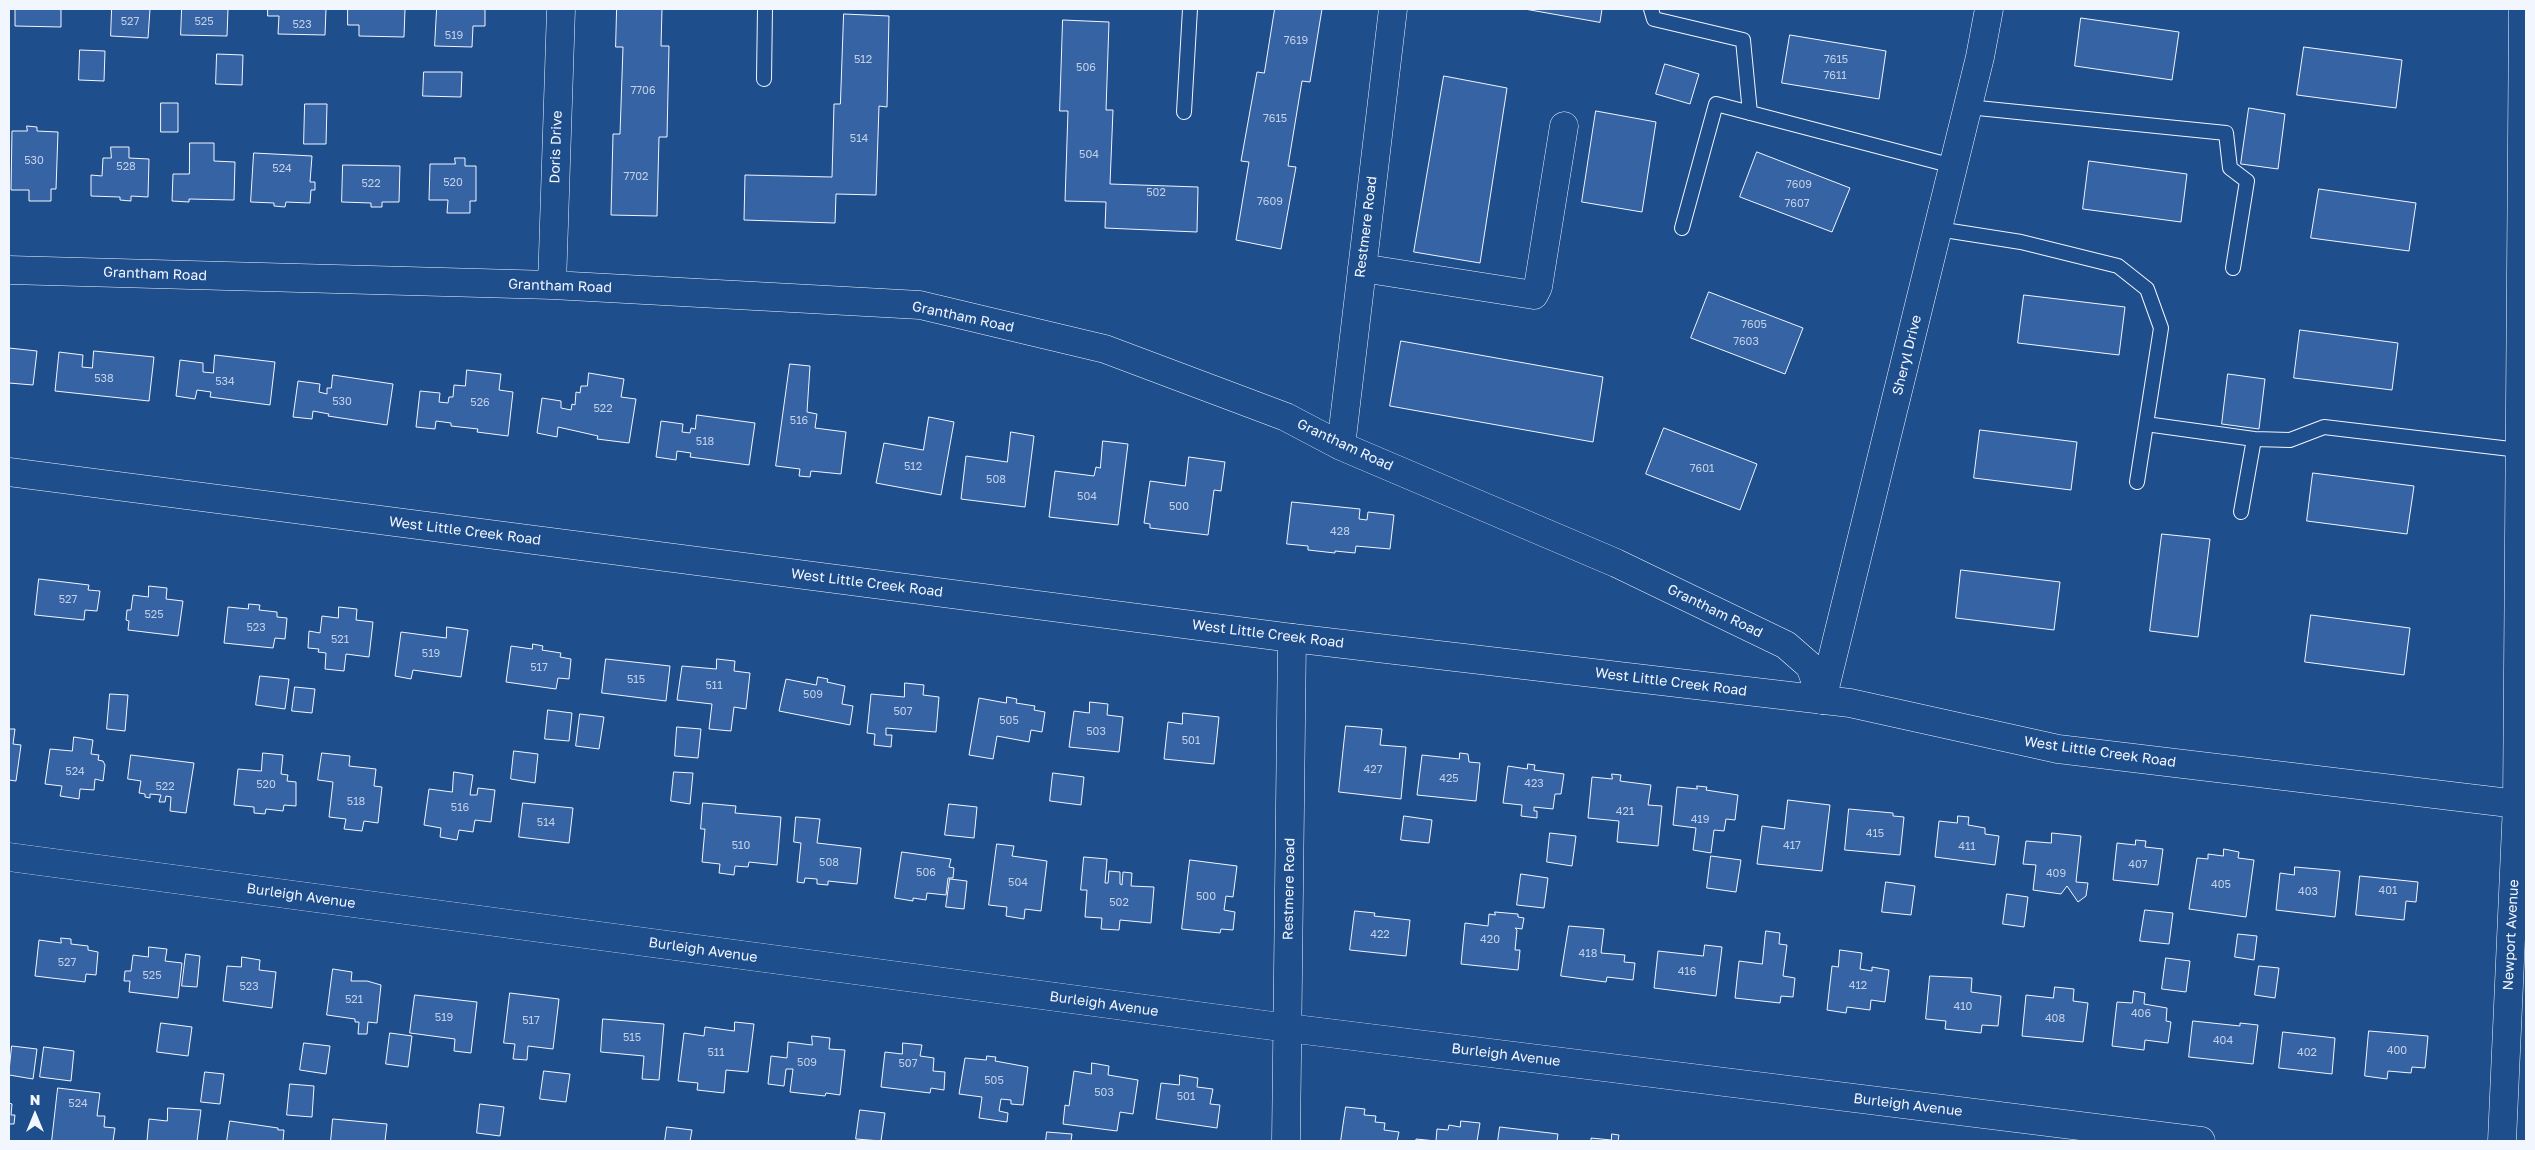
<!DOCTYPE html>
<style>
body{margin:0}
#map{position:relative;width:2535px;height:1150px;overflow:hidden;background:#1f4e8c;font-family:"Golos Text",sans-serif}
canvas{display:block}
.frame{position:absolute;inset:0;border:10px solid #f2f6ff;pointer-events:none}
.north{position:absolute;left:10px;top:1090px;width:50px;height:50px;-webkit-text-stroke:4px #1f4e8c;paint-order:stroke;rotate:0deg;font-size:14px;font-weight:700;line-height:20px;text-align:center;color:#f2f6ff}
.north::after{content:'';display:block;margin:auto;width:18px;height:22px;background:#f2f6ff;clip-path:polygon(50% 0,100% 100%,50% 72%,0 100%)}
</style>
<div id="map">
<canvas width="2535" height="1150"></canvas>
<div class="frame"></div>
<div class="north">N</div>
</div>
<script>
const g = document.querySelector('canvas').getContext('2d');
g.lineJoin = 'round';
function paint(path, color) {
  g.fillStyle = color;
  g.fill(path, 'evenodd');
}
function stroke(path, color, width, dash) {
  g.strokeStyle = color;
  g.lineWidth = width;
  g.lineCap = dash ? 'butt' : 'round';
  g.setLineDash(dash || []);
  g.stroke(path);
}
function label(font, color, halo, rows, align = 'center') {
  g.font = font + ' "Golos Text",sans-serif';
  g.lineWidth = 4;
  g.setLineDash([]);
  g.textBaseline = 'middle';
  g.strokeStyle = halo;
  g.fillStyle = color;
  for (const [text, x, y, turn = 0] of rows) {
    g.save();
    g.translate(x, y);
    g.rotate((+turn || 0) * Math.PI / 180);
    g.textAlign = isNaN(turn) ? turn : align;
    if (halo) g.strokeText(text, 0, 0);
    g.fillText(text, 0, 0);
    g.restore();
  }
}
const building = new Path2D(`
 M9 9H61V27L15 26V9Z
 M112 9H150L148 38 111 36Z
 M182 9H228L227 36 181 35Z
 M268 9H326L325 35 278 34 279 16H268Z
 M348 9H405L404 37 359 36V25H348Z
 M437 9H485V26H473L472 47 435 46Z
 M617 9H662L661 46H669L667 137H659L657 216 611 215 613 134H620L623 47H616Z
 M1275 9H1322L1310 82 1302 81 1288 166 1296 167 1281 249 1236 240 1249 162 1241 161 1257 72 1264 73Z
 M1525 9H1602L1600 22Z
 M844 14 889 16 887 107 879 106 876 195 836 194 835 223 744 220 745 175 832 177 834 104H840Z
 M2081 18 2179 32 2172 80 2075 66Z
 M1063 20 1109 22 1106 110H1113L1110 184 1198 187 1197 232 1105 228 1106 202 1065 201 1068 111H1060Z
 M1790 35 1886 51 1879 99 1782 83Z
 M2304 47 2402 60 2396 108 2297 95Z
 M80 50 105 51 104 81 79 80Z
 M217 54 243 55 242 85 216 84Z
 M1665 64 1699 74 1690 104 1656 94Z
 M424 72H462L461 97 423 96Z
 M1444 76 1507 88 1480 263 1414 252Z
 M161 103H178V132H161Z
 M305 104H327L326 144H304Z
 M2249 108 2285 114 2278 169 2241 164Z
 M1596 111 1656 122 1642 212 1582 202Z
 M27 126 37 127V131L58 132 56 189H51V201H29V190H11L12 131H27Z
 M190 143H214V161L235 162 234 200 189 199V202L172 201 173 174H189Z
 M111 147H129V158L149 159 148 197 131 196V201L120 200V197L91 196V175L102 176 103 158H111Z
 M1757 152 1850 188 1832 232 1740 197Z
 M254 153 312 156 310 182H315V190H311L310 203 286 202 285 207 274 206V203L251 202Z
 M455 158H465V166H476V201H470V213H447L448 200H429L430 164H455Z
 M2089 161 2187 174 2181 222 2083 209Z
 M343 165 400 166 399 202H382V207H371V203L342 202Z
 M2319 189 2416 203 2409 251 2311 238Z
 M1709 292 1803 328 1785 374 1691 338Z
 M2024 295 2125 307 2119 355 2018 343Z
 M2300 330 2398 343 2392 390 2294 378Z
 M1401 341 1603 377 1593 442 1390 406Z
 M9 348 37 351 33 385 9 383Z
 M94 351 154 357 149 401 55 391 59 352 83 355 82 367 92 368Z
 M215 355 275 362 270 405 210 397 211 392 197 390 195 399 176 396 180 360 203 363V372L213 373Z
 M790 364 810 366 807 412 817 414 815 428 846 432 841 474 811 471 810 477 799 476 800 469 776 466Z
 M467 370 501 374 499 390 513 392 508 436 477 432 478 429 451 426V423L436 421 435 429 416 427 420 391 440 393 439 402 448 403 449 397H453L454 385 465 386Z
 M589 373 624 379 621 397 636 399 629 443 597 439 598 436 558 427 557 437 537 433 542 398 561 401V408L571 410 572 404 575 405 576 392 580 393 581 386H587Z
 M2228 374 2265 379 2259 429 2222 424Z
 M333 375 393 384 387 425 328 416 329 414 313 411 312 419 293 417 298 381 320 384 319 392 327 394V388H331Z
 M697 415 755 423 749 465 690 457 691 453 677 451 676 460 656 457 661 421 683 424 682 432 690 433 691 428 695 429Z
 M929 417 954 422 941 495 876 483 884 443 923 450Z
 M1664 428 1757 464 1740 510 1646 474Z
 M1980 430 2077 442 2071 490 1974 478Z
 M1011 432 1034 436 1025 507 961 499 966 456 1007 462Z
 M1103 441 1128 444 1118 525 1049 517 1055 471 1094 476 1096 467 1100 468Z
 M1189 457 1225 462 1221 491 1214 490 1208 535 1150 528V524L1144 523 1150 481 1185 486Z
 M2313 473 2414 486 2407 534 2307 521Z
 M1292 502 1360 509 1359 519 1367 520 1368 512 1394 515 1390 549 1356 546 1355 553 1335 551V553L1308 550V546L1287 544Z
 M2162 534 2210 539 2198 637 2150 631Z
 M1961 570 2060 582 2054 630 1956 618Z
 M39 579 89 585 88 590 100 591 97 611 85 610 84 620 35 615Z
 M149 586 167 588 166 599 183 601 178 636 128 630 129 621 126 620 127 610H131L133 595 148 597Z
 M249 604 260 605 259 610 277 612V617L287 618 285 639 275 638 273 648 224 643 228 607 248 609Z
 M339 607 357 609 356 620 373 622 369 657 346 654 344 671 325 669 326 653 318 652 319 649 308 648 309 631 320 633 322 616 338 618Z
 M2311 615 2410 628 2404 675 2305 662Z
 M447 627 468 630 461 677 413 670 411 679 395 676 401 632 446 638Z
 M533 644 543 646 542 650 561 653 560 657 571 659 569 679 558 678 556 689 506 682 511 646 532 649Z
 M606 659 670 666 666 701 602 693Z
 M717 659 735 661 734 671 750 673 746 709 734 707 731 731 709 729 712 704 677 700 682 666 716 669Z
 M260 676 289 679 285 709 256 705Z
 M818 677 828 679 827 682 845 686 842 704 853 706 850 725 779 711 786 679 816 685Z
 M905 683 924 685 923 695 939 697 936 732 886 728V735H892L891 747 874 745 875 734 867 733 871 694 904 697Z
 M295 687 315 689 312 713 292 711Z
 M110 694 128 695 125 731 107 729Z
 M1007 697 1017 699 1016 703 1035 706 1034 710 1045 712 1042 732 1031 730 1029 742 997 736 993 759 969 755 979 698 1006 703Z
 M1090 702 1108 704 1107 715 1123 717 1119 752 1069 747 1074 711 1089 713Z
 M548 710 572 713 569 741 545 739Z
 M1183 713 1219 717 1214 764 1164 759 1168 722 1182 724Z
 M580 714 604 717 599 749 576 746Z
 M1346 726 1382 729 1380 745 1406 747 1401 799 1339 792Z
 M677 727 701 729 698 758 675 756Z
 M9 729H15L13 744 21 745 16 781 9 780Z
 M74 737 93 740 91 754 99 755 98 760 103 761 105 765 103 781 95 779 94 790 80 789 79 799 60 796 62 786 45 784 50 749 72 751Z
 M514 751 538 754 535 783 511 779Z
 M263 753 283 755 281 774 288 775 287 781 296 782V806L284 805 283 811 266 809 265 814 254 813V807L234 805 238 769 261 771Z
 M322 753 350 756 349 766 376 769 374 786 382 787 378 823 364 821 362 831 344 829 346 819 329 817 333 782 318 780Z
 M1460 753 1468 754 1469 762 1480 763 1476 801 1417 795 1422 755 1459 759Z
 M131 755 194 763 186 813 170 811 171 797 166 796 165 802H159L161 795 150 794V798L145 797V794L139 793 141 781 128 779Z
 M1528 764 1535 765 1534 770 1564 774 1561 794H1555L1553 809 1534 807V811H1537V818L1521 816 1522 805 1503 803 1508 766 1527 769Z
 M454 772 473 775 470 795H477L478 788 495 790 491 822 475 820 473 832 459 830 457 840 440 837 441 828 424 825 429 789 452 792Z
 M674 772 693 773 690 804 671 801Z
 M1053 773 1084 777 1081 805 1050 801Z
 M1612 774 1621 775 1620 781 1651 785 1648 805 1662 806 1658 846 1617 842 1619 821 1588 818 1592 777 1612 779Z
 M1697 786 1707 787 1706 790 1738 795 1735 820 1726 819 1724 831 1714 830 1711 853 1693 850 1696 828 1673 825 1677 787 1697 789Z
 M1788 800 1830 805 1822 871 1757 864 1762 826 1784 829Z
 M523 803 573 808 569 843 519 837Z
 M703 803 736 806 735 813 781 817 777 865 749 862 748 867 735 866 734 875 719 873 720 864 702 862 705 829H701Z
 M949 804 977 807 974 838 945 835Z
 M1849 809 1893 813V816L1904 817 1900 855 1845 850Z
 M1404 816 1432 820 1429 843 1401 840Z
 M1958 816 1969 817 1968 825 1985 828V834L1999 836 1995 865 1935 857 1939 821 1957 823Z
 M796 817 820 819 817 843 861 848 857 884 828 881V885L817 884V879L805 878 804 883 797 882 801 843 794 842Z
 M1550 833 1576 836 1572 866 1547 862Z
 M2052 833 2081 836 2076 882 2088 883 2086 896 2078 902 2067 886 2061 894 2033 890 2036 865 2023 864 2026 841 2051 843Z
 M2136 840 2146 841 2145 847 2163 849 2158 885 2113 880 2117 843 2135 845Z
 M997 844 1014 846 1012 856 1047 861 1041 911 1025 909 1024 919 1006 916 1007 907 989 905Z
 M2224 849 2239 852 2238 858 2254 860 2246 917 2189 909 2197 858 2208 859V854L2223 856Z
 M902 852 951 859 949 867 954 868 953 878H948L946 895 927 893 926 900 913 898V901L895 898Z
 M1711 856 1741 860 1736 892 1707 888Z
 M1084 857 1107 859 1105 883H1108L1109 871 1120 872V884L1122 885 1123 872 1132 873 1131 886 1154 887 1151 923 1120 920 1119 930 1101 929 1102 918 1085 917 1087 890H1081Z
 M1190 860 1237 866 1233 897 1226 896 1224 910 1235 912 1233 930 1221 929 1220 933 1182 929Z
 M2295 867 2340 871 2335 917 2276 910 2280 873 2294 875Z
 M1521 874 1548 878 1544 908 1517 905Z
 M2360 876 2418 882 2416 902 2406 901 2404 920 2356 915Z
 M950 879 967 881 964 909 946 907Z
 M1886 882 1915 886 1911 915 1882 912Z
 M2007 894 2028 897 2024 927 2003 924Z
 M2145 910 2173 913 2169 944 2140 941Z
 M1355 911 1375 913 1374 916 1410 920 1406 956 1350 950Z
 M1495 912 1518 914V917L1524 918 1522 929 1515 928 1517 930 1515 950H1520L1518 970 1461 964 1465 923 1488 926 1489 914 1495 915Z
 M1569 926 1604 929 1601 953 1625 955 1624 962 1635 963 1633 980 1607 977 1606 982 1561 976Z
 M1766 931 1780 933 1779 944 1787 945 1783 976 1795 978 1793 997 1781 996 1780 1003 1735 998 1739 961 1762 964Z
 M2238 934 2257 936 2254 960 2235 957Z
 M61 938 71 939V944L88 946V950L98 952 96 975 86 974 85 982 35 976 39 940 61 943Z
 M1705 945 1722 947 1716 996 1654 988 1658 951 1703 956Z
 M149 947 167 949 165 961 182 963 178 998 129 992 130 981H124L125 971H131L133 955 148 957Z
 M1840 950 1862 953 1860 969 1872 971V967L1889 970 1885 1002 1871 1000 1870 1010 1847 1007 1846 1013 1827 1010 1832 966 1838 967Z
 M186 954 200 956 197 987 182 986Z
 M242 957 260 960 259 970 276 972 272 1008 223 1001 227 966 241 967Z
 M2166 958 2190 961 2186 992 2162 989Z
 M2259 966 2279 968 2275 998 2255 995Z
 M333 969 352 972 351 981H367L381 985 377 1023 368 1022 367 1034H358L359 1022H355V1019L327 1015Z
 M1930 976 1972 978 1971 992 2001 996 1998 1026 1982 1025 1981 1033 1945 1029 1946 1021 1926 1019Z
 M2055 987 2074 989 2073 1001 2088 1003 2083 1042 2022 1036 2026 995 2053 998Z
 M2134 991 2145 993 2144 1004 2167 1008 2166 1021 2171 1022 2168 1043 2145 1040 2144 1050 2112 1046 2117 1002 2132 1003Z
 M510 993 559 999 553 1049 528 1046 527 1060 513 1059 515 1044 504 1043Z
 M415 995 477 1002 471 1053 454 1051 455 1039 410 1033Z
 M603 1019 664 1024 659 1080 642 1079 644 1056 601 1052Z
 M2193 1021 2240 1026V1023L2258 1025 2253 1064 2189 1057Z
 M735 1022 754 1024 748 1072 726 1070 724 1093 697 1090 698 1083 678 1081 684 1033 704 1036 705 1027 734 1031Z
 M161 1023 192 1027 188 1056 157 1052Z
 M2369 1031 2428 1036 2425 1068 2412 1067 2411 1073 2388 1071 2387 1079 2365 1076Z
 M2283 1032 2335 1038 2332 1074 2279 1068Z
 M390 1033 412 1036 408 1067 386 1064Z
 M812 1036 830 1038 829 1049 845 1050 840 1095 826 1093 825 1096 790 1092 793 1069H786L784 1086 768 1084 771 1056 787 1058 788 1042 812 1045Z
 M304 1043 330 1046 326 1074 300 1070Z
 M903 1043 922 1045 920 1056 934 1058 933 1071 945 1072 944 1090 931 1088 930 1093 881 1087 885 1052 902 1054Z
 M12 1046 37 1049 33 1079 9 1075Z
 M44 1047 74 1051 71 1081 40 1077Z
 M987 1056 996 1057 995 1061 1028 1067 1023 1105 1011 1104V1100L1001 1099 999 1111 1008 1113 1007 1122 979 1118 982 1097 959 1094 965 1058 986 1060Z
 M1092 1063 1109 1066 1108 1075 1138 1080 1133 1114 1120 1112 1117 1131 1063 1124 1065 1105 1069 1106 1074 1071 1091 1074Z
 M544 1071 570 1074 566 1102 540 1099Z
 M205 1072 224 1074 220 1104 201 1102Z
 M1180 1075 1198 1078 1197 1087 1213 1089 1210 1104 1220 1105 1217 1128 1156 1119 1161 1083 1179 1085Z
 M290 1084 314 1086 312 1117 287 1115Z
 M58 1088 100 1093 97 1116H105L104 1127 115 1128 113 1141H52Z
 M9 1103 12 1104 11 1115H15L14 1124H9V1126Z
 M480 1104 504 1107 500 1136 477 1133Z
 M1346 1107 1365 1109 1364 1115 1376 1116 1375 1122 1385 1123 1384 1130 1399 1132 1397 1141H1341Z
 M168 1108 201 1110 197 1141H147L149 1119 167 1121Z
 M860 1110 885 1113 881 1141 856 1139Z
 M333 1119 387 1124 385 1141H331Z
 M230 1121 278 1128V1130H284L283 1141H227Z
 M1461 1121 1480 1123 1477 1141H1416V1139L1436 1141 1437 1129 1448 1130 1449 1125 1460 1127Z
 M667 1127 692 1130 690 1141H665Z
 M1500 1127 1558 1134 1557 1141H1498Z
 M1047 1132 1072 1134 1071 1141H1046Z
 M1612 1134 1619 1135 1618 1141H1621H1591V1138L1611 1140Z`);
const lane = new Path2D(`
 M1651 9 1654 19 1743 40 1750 113
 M764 79 765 9
 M1968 107 2226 133 2230 168 2247 181 2233 268
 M1184 112 1190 9
 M1682 228 1716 104 1953 166
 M1938 229 2021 242 2118 266 2147 289 2161 328 2137 482
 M2146 424 2254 439
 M2241 512 2254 439 2290 440 2324 427 2519 450`);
const street = new Path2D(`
 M1362 268 1534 295 1538 287 1564 126
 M9 270 552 285 920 305 1105 349 1286 417 1341 446 1616 563 1786 645 1810 666 1822 700
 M552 285 561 9
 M1341 446 1393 9
 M1822 700 1980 57 1989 9
 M2517 804 2523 9
 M9 857 1288 1028 2201 1141
 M1286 1141 1292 638`);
const secondary = new Path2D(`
 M2502 1141 2517 804`);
const primary = new Path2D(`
 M9 472 1292 638 1850 703 2058 749 2526 805`);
const numberNames = [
 ["527",130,22],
 ["525",204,22],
 ["523",302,25],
 ["519",454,36],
 ["7619",1296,41],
 ["512",863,60],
 ["7615",1836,60],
 ["506",1086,68],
 ["7611",1835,76],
 ["7706",643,91],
 ["7615",1275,119],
 ["514",859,139],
 ["504",1089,155],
 ["530",34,161],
 ["528",126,167],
 ["524",282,169],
 ["7702",636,177],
 ["520",453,183],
 ["522",371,184],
 ["7609",1799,185],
 ["502",1156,193],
 ["7609",1270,202],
 ["7607",1797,204],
 ["7605",1754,325],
 ["7603",1746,342],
 ["538",104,379],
 ["534",225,382],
 ["530",342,402],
 ["526",480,403],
 ["522",603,409],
 ["516",799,421],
 ["518",705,442],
 ["512",913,467],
 ["7601",1702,469],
 ["508",996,480],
 ["504",1087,497],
 ["500",1179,507],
 ["428",1340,532],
 ["527",68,600],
 ["525",154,615],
 ["523",256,628],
 ["521",340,640],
 ["519",431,654],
 ["517",539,668],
 ["515",636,680],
 ["511",714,686],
 ["509",813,695],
 ["507",903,712],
 ["505",1009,721],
 ["503",1096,732],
 ["501",1191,741],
 ["427",1373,770],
 ["524",75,772],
 ["425",1449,779],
 ["423",1534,784],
 ["520",266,785],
 ["522",165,787],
 ["518",356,802],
 ["516",460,808],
 ["421",1625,812],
 ["419",1700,820],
 ["514",546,823],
 ["415",1875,834],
 ["510",741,846],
 ["417",1792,846],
 ["411",1967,847],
 ["508",829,863],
 ["407",2138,865],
 ["506",926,873],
 ["409",2056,874],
 ["504",1018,883],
 ["405",2221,885],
 ["401",2388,891],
 ["403",2308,892],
 ["500",1206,897],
 ["502",1119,903],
 ["422",1380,935],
 ["420",1490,940],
 ["418",1588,954],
 ["527",67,963],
 ["416",1687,972],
 ["525",152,976],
 ["412",1858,986],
 ["523",249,987],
 ["521",354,1000],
 ["410",1963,1007],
 ["406",2141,1014],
 ["519",444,1018],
 ["408",2055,1019],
 ["517",531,1021],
 ["515",632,1038],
 ["404",2223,1041],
 ["400",2397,1051],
 ["511",716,1053],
 ["402",2307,1053],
 ["509",807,1063],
 ["507",908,1064],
 ["505",994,1081],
 ["503",1104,1093],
 ["501",1186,1097],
 ["524",78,1104]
];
const streetNames = [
 ["Doris Drive",556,147,-88],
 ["Restmere Road",1366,227,-83],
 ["Grantham Road",155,274,2],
 ["Grantham Road",560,286,2],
 ["Grantham Road",963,317,12],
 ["Sheryl Drive",1907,355,-76],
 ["Grantham Road",1345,445,25],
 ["West Little Creek Road",465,531,7],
 ["West Little Creek Road",867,583,7],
 ["Grantham Road",1715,611,26],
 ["West Little Creek Road",1268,634,7],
 ["West Little Creek Road",1671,682,7],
 ["West Little Creek Road",2100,752,8],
 ["Restmere Road",1289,889,-89],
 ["Burleigh Avenue",301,896,8],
 ["Newport Avenue",2511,935,-87],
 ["Burleigh Avenue",703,950,8],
 ["Burleigh Avenue",1104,1004,8],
 ["Burleigh Avenue",1506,1055,7],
 ["Burleigh Avenue",1908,1105,7]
];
paint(building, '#3563a3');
stroke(building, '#f2f6ff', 1);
stroke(lane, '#f2f6ff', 16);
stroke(street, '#f2f6ff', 29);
stroke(secondary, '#f2f6ff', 29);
stroke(primary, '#f2f6ff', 29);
stroke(lane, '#1f4e8c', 14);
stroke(street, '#1f4e8c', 28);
stroke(secondary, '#1f4e8c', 28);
stroke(primary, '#1f4e8c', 28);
label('11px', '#c3d1e8', null, numberNames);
label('14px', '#f2f6ff', '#1f4e8c', streetNames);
</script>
